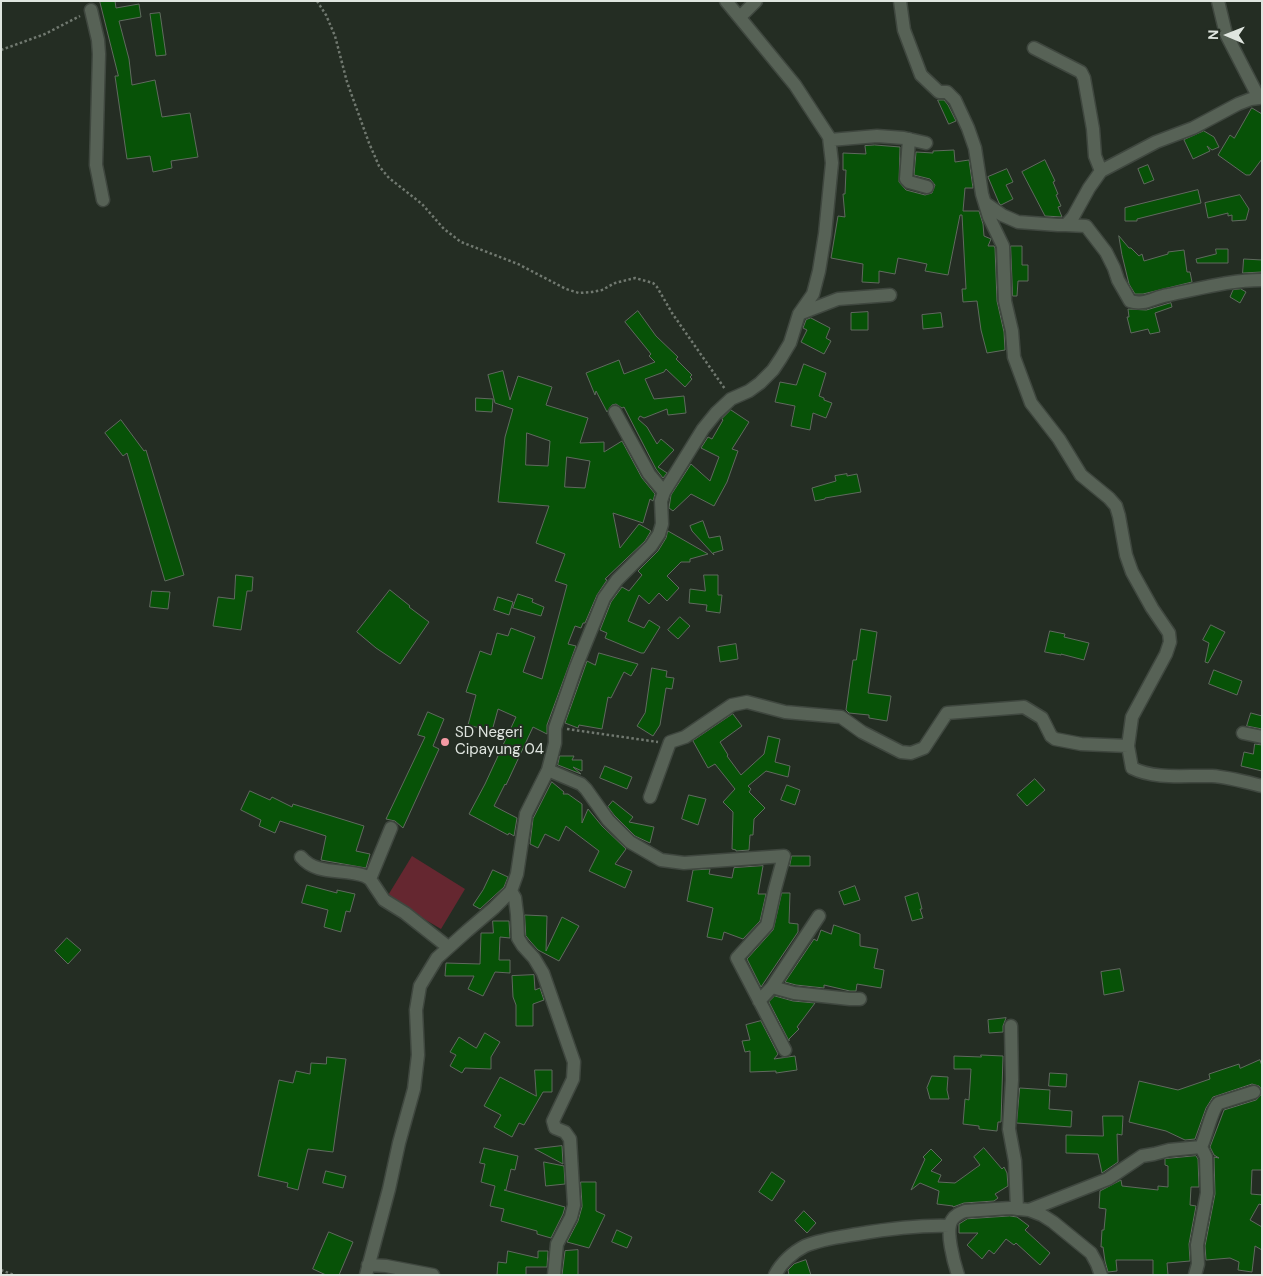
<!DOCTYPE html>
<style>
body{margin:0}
#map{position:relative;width:1263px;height:1276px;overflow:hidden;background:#242d23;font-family:"DM Sans",sans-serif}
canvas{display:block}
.frame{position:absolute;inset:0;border:2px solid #dfe5df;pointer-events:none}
.north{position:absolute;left:1203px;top:10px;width:50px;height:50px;-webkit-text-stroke:4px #242d23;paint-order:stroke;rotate:271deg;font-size:14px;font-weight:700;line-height:20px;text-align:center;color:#dfe5df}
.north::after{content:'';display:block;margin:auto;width:18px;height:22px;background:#dfe5df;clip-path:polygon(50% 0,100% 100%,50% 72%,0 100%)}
</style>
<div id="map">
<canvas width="1263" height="1276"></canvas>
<div class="frame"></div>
<div class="north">N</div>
</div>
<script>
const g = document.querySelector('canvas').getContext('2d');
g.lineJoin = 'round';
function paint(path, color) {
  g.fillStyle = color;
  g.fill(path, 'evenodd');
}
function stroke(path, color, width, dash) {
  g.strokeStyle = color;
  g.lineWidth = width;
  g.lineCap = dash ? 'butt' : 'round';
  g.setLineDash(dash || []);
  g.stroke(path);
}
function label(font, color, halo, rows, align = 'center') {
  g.font = font + ' "DM Sans",sans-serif';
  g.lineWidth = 4;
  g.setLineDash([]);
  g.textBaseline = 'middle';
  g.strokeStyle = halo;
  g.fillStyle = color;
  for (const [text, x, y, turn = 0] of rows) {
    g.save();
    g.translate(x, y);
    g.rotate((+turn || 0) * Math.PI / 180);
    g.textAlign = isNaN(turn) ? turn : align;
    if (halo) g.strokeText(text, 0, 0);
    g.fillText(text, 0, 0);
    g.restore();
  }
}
const green = new Path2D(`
 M412 856 465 889 441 929 387 897Z`);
const building = new Path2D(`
 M100 1H115L116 8 139 4 141 17 119 21 129 59 132 85 155 80 162 117 190 113 198 157 171 161 172 168 153 172 150 156 127 159 115 76H118Z
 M160 13 166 55 156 56 150 14Z
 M938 100H944L948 105 956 121 949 124Z
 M1252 108 1262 114V159L1250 175H1246L1218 155 1230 135 1234 138Z
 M1204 131 1214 137 1219 147 1212 150 1207 146 1210 151 1193 159 1184 140Z
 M875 145 900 147 899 182 906 190 925 195 932 193 935 185 930 179 914 175 916 152 933 153V151L954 150 955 162 969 160 973 188H965L963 211H979L983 224 984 236 991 239 988 246H994L995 248 997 301 1004 332 1005 350 987 353 981 330 977 301 963 302 962 289H966L962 215H960L948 275 925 271 927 264 898 258 895 274 879 271V283L862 282 863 264 831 258 838 216 845 217 843 194H845L846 170H843V153L866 154 865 146Z
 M1045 160 1055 181 1053 182 1058 194 1056 195 1061 206 1058 207 1062 217 1045 216 1022 172Z
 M1148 165 1154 180 1144 184 1138 169Z
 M1007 169 1013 182 1006 185 1013 199 1001 205 999 203 988 177Z
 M1198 190 1201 203 1137 219V221H1125V208Z
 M1240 195 1249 209 1246 220 1232 221V215L1228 216V213L1208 218 1205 203Z
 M1119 236 1129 248H1131L1139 256 1142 254 1144 261 1168 254V252L1184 250 1187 272H1190L1192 282 1143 294H1135L1129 284 1122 255Z
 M1011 246H1022V265H1028V281H1018L1017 296H1013Z
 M1216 249H1228V263H1197L1196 259 1216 254Z
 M1244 259 1262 260V272L1243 273Z
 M1241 289 1246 292 1240 303 1230 297 1233 290Z
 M1171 303 1172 307 1155 313 1160 332 1150 334 1148 329 1131 333 1127 317H1129L1128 309 1146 310Z
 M638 311 656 336 678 357 676 359 692 375 690 377 692 379 685 387 666 369 664 372 645 379 654 399 684 396 686 413 668 415 667 409 644 418 640 416 638 419 647 427 657 444 661 439 674 450 658 467 667 473 663 478 656 469 624 407 622 408 616 404 612 405 607 412 596 391 595 395 586 373 619 360 624 374 655 362 649 356 651 354 625 322Z
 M868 312V330H851V313Z
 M941 313 943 327 923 329 922 315Z
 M811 318 830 328 826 338 831 341 824 354 801 342 807 330 803 328 806 320Z
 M804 364 826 373 819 396 824 398V400L832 403 826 418 813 413 810 430 791 426 795 406 775 402 780 382 796 385Z
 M503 371 510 400 518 376 552 387 546 405 588 418 580 443 604 442V452L622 441 642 478 655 494 653 501 650 499 643 523 613 513 620 548 639 524 651 531 645 541 605 579 607 580 597 595 585 623H583L581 628 575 626 568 644 576 646 547 725V734L533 727 506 785 505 784 494 806 517 818 514 836 509 833 508 835 469 814 485 784 516 717 498 709 492 731 468 725 476 695 466 692 480 651 491 655 497 633 508 636 511 628 535 637 523 672 542 679 567 585 555 581 565 554 536 543 549 506 498 502 505 437 513 409 495 403 488 375ZM527 433 550 441 548 466 526 465ZM567 457 590 461 585 488 565 487Z
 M476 398 493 399 492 412 476 411Z
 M731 410 749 422 732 449 738 451 733 465 727 482 714 506 691 494 673 511 669 508 671 495 691 464 710 481 719 457 701 448 708 437 712 439 723 420 722 419Z
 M121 420 144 451 146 450 184 575 165 581 127 453 123 456 105 433Z
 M847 474V476L857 474 861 492 825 498V499L815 501 812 488 836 481 835 476Z
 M703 521 709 538 720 536 723 550 713 553 714 555 692 531 690 526Z
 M668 531 708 554 690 559V562H681L667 576 679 588 667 601 659 593 649 604 639 595 628 621 644 628 649 620 660 627 644 653H641L605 638 607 633 600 630 611 602 622 587 629 591 642 575 638 571 658 551 666 538Z
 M236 575 253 577 252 591H247L241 630 213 626 218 597 234 599Z
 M704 575H718V595H722L720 613 706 611 707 605 689 603 690 589 705 591Z
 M390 590 410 606 409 607 429 622 400 664 376 648 357 632Z
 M152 591 170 592 168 609 150 607Z
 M518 594 533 599 532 602 544 607 541 616 513 608Z
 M498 597 513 602 509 615 494 610Z
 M680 617 690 626 678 639 668 630Z
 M1211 625 1225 632 1208 663 1205 662 1209 643 1203 640Z
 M861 629 877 632 868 693 891 696 887 721 869 718V715L849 713 846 710 853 660H856Z
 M1050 631 1065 634 1064 637 1089 643 1084 660 1061 654V655L1045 652Z
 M736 644 738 659 720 662 718 647Z
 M599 653 638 664 631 676 624 672 611 698 608 697 602 729 579 725 578 728 565 723 587 661 595 665Z
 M652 668 667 671 666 677 674 678 672 689 666 688 660 725 653 736 637 726 645 713Z
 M1214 670 1242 681 1237 695 1209 684Z
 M428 712 444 719 433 746 439 749 403 828 395 821 386 819 425 737 418 735Z
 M1251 713 1262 716V729L1247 726Z
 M733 714 742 726 720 742 728 755 727 756 741 775 764 754 768 736 780 739 775 762 790 766 788 777 766 771 748 786 751 789 749 792 765 808 754 819 753 835H750L749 850 736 851V850L732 849 733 812 723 802 735 789 715 764 708 768 693 741Z
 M1255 744 1262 745V771L1241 766 1244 752 1253 754Z
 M560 756H574L572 760H582V771L573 767 581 774 558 765Z
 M605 766 632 777 627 789 600 778Z
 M1035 779 1045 790 1027 806 1017 795Z
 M552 782 564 792 563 794H568L582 804V823L588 809 602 826 626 849 615 864 632 871 625 888 589 871 599 851 566 826 559 841 545 834 538 848 530 844 533 819Z
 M787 785 800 790 795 805 781 800Z
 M250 791 270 800 272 797 292 807 293 804 364 826 356 851 370 854 366 868 321 860 326 836 280 821 275 833 259 826 261 820 241 810Z
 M689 795 706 799 698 825 682 819Z
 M613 801 633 817 629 822 654 827 650 843 635 836 614 815 608 807Z
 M792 856H810V866H790Z
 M763 866 758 894H766L760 921 743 939 724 932 722 940 707 937 713 908 687 901 693 870 710 869 709 874 732 878 734 868Z
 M493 870 508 877 504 887 480 909 473 905 483 890Z
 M307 885 337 893V890L355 894 350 912 346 911 341 932 324 927 328 910 302 903Z
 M855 886 860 900 844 905 839 892Z
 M782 893H790L789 923 798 924V932L761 987 747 959 773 930Z
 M918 893 922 909H920L923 918 912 921 905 897Z
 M525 915 547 916 546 951 562 917 579 926 559 961 538 950 530 941 526 936Z
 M493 921H509L510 938 500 937 499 960H510V973L495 972 483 996 468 989 474 976H445L446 963 480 964 481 933H493Z
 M834 925 860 934V946L878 949 874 968 884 970 881 988 857 984 856 991H850L824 985V988L796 985 785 982 814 939 817 941 821 930 831 934Z
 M67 938 81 950 68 964 55 951Z
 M1120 969 1124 991 1104 995 1101 972Z
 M534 975 535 990 540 988 544 1000 533 1004V1026H516V1005L513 997 512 976Z
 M775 996 793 1001 815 1003 797 1027 799 1029 789 1039V1041L769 1002Z
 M1006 1018 1003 1026V1032L989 1033 988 1020Z
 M761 1021 778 1054 774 1059 795 1056 797 1070 776 1073V1071L750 1072V1051L745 1052 742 1041 750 1040 746 1025Z
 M485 1033 500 1042 491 1057V1069L465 1068 462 1073 450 1066 456 1055 450 1052 459 1037 476 1048Z
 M981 1055 1003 1056 1001 1122H998L997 1131 979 1129V1126L963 1124 965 1099 969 1100 971 1069H954V1056L981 1057Z
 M327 1057 346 1059 333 1152 308 1149 298 1190 287 1187 288 1183 258 1176 279 1080 293 1083 296 1071 310 1074 311 1063 326 1064Z
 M1260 1060 1262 1066V1090L1259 1086 1252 1084 1213 1097 1206 1108 1195 1139 1185 1140 1166 1131 1129 1122 1139 1081 1178 1090 1210 1079 1209 1074 1239 1064 1240 1068Z
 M535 1070H552V1092H543L524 1125 519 1123 512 1137 494 1127 501 1115 484 1106 500 1077 536 1096Z
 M1050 1073 1067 1074 1066 1087 1049 1086Z
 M932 1076 948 1077 947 1090 949 1099H930L927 1088Z
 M1020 1088 1050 1090 1049 1109 1072 1111 1071 1127 1017 1123Z
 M1262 1094V1170H1252L1251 1194 1262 1195V1205L1259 1204 1250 1220 1262 1227V1250L1255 1246 1252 1272 1238 1270 1239 1262 1230 1258 1206 1260 1205 1246 1215 1194 1214 1157 1219 1158 1214 1155 1210 1147 1224 1110 1256 1100Z
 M1103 1116H1123L1122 1135 1117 1134 1118 1162 1102 1173 1098 1154 1066 1153V1135L1103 1136Z
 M562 1146 563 1164 535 1149Z
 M484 1148 518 1156 515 1170 511 1169 506 1190H504L565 1207 563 1214 551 1238 537 1234V1231L501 1221 504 1209 490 1206 495 1186 481 1182 485 1164 480 1163Z
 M984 1148 1002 1169 1004 1167 1007 1173 1008 1186 995 1194 998 1198 994 1201 964 1203 953 1207V1206L937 1204 939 1191 920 1183 911 1190 925 1159 923 1157 931 1149 942 1160 931 1171 941 1175 938 1182 955 1183 980 1165 974 1157Z
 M1196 1156 1198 1159 1199 1187H1191L1190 1205 1196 1206 1189 1244 1190 1261 1167 1263 1168 1275H1153V1260H1116L1117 1271 1108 1272 1105 1261 1103 1247H1101L1102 1230H1104L1106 1209 1099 1208 1100 1191 1121 1180 1122 1186 1158 1190V1186L1168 1187V1166L1165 1165V1159Z
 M544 1162 564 1166 565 1184 546 1186Z
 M326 1171 346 1176 343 1188 323 1183Z
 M772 1172 785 1181 772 1201 759 1192Z
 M581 1182H596V1211L605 1215 589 1248 567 1242 578 1221 582 1207Z
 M804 1211 816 1223 807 1233 795 1221Z
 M1010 1216 1017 1217 1029 1226 1025 1230 1050 1253 1040 1265 1016 1243 1014 1245 1006 1239 994 1254 989 1250 982 1259 967 1245 978 1233H959V1224L967 1219Z
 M617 1230 632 1237 627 1248 612 1242Z
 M329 1232 353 1242 339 1275H326L313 1269Z
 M578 1250V1275H562L565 1251Z
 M508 1251 538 1258V1251H548L547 1267H526V1275H497L498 1262 506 1263Z
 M806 1260 811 1275H789L788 1270 794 1264Z`);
const path = new Path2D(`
 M317 1 326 15 335 36 347 82 369 143 379 166 389 178 422 204 444 229 461 242 518 264 566 289 579 293 592 292 602 290 615 283 635 278 653 283 657 287 672 313 725 389
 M1 50 45 34 80 16
 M567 729 658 742
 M1 1270 14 1275`);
const minor = new Path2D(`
 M900 1 904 30 921 75 939 92H947L955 100 968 128 975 148 982 194 989 217 1003 246 1005 301 1012 331 1014 357 1031 403 1059 439 1081 475 1109 498 1116 506 1119 516 1126 555 1132 572 1152 608 1169 633 1170 642 1166 654 1132 717 1128 746
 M91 10 98 40 99 54 96 165 103 200
 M740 17 756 1
 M1034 48 1081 72 1084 78 1093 129 1095 156 1101 171
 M909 139 906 179 909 182 927 187
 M830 140 877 136 904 138 926 143
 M985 203 1002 215 1018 222 1058 225H1066L1073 217 1089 188 1101 171 1156 142 1193 128 1238 104 1251 99 1259 98 1226 34 1218 1
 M1066 225 1086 226 1106 252 1114 268 1118 280 1130 301C1144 306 1154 297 1168 295 1199 289 1230 280 1262 280
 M799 314 838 299 890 295
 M615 412 649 474 664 492
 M1243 733 1262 737
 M548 770 581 784 586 789 608 820 630 842 661 860 684 863 784 856 775 889 767 925 737 958 785 1050
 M650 797 670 742 685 737 732 705 747 702 785 712 841 717 862 732 901 752 911 753 924 748 947 713 1024 707 1042 718 1051 736 1055 739 1081 744 1128 746 1132 768C1156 780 1186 775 1212 776 1228 777 1246 782 1262 786
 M301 857C317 876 343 868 365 876L370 879 384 900 405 913 448 947
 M370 879 391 828
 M511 891 515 898 517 914 518 938 523 946 534 958 543 973 574 1062 573 1079 553 1121 555 1128 565 1132 570 1139 574 1205 571 1217 557 1244 554 1275
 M772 987 794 993 850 999H860
 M759 1001 772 987 819 916
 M1011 1026 1012 1080 1009 1129 1015 1161 1017 1209
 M1201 1147C1206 1137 1212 1108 1219 1103L1254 1092
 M1029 1210 1042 1215 1053 1222 1091 1253 1097 1264 1101 1275
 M368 1265 386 1266 433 1275
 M366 1275 389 1189 399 1143 414 1089 418 1055 416 1010 420 986 437 958 467 931 494 908 511 891 517 874 526 814 548 770 555 743V728L576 667 604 598 617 580 651 546 659 534 662 524 661 501 664 492 703 429 716 413 731 399 749 391 760 383 773 370 781 358 790 343 799 314 813 294 819 271 825 234 832 163 829 137 795 85 726 1
 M775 1275C781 1263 793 1252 805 1246 822 1239 840 1237 858 1234 888 1229 919 1225 949 1226
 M958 1275C954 1263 945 1230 952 1220 955 1215 960 1213 965 1211L1010 1208 1029 1210 1108 1179 1142 1156 1154 1154 1169 1150 1201 1147 1206 1157 1207 1193 1197 1245 1198 1264 1195 1275`);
const markers = [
 [445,742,5,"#f49aa3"]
];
const poiNames = [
 ["SD Negeri",455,733],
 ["Cipayung 04",455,750]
];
paint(green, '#652730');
paint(building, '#075207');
stroke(building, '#606a5f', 1);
stroke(minor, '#3f473f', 15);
stroke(path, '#717970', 2.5, [2.5, 2.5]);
stroke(minor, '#576256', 12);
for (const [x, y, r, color] of markers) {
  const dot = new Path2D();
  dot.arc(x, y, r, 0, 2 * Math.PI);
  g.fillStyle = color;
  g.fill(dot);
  stroke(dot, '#242d23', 2);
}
label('15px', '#dfe5df', '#242d23', poiNames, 'left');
</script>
